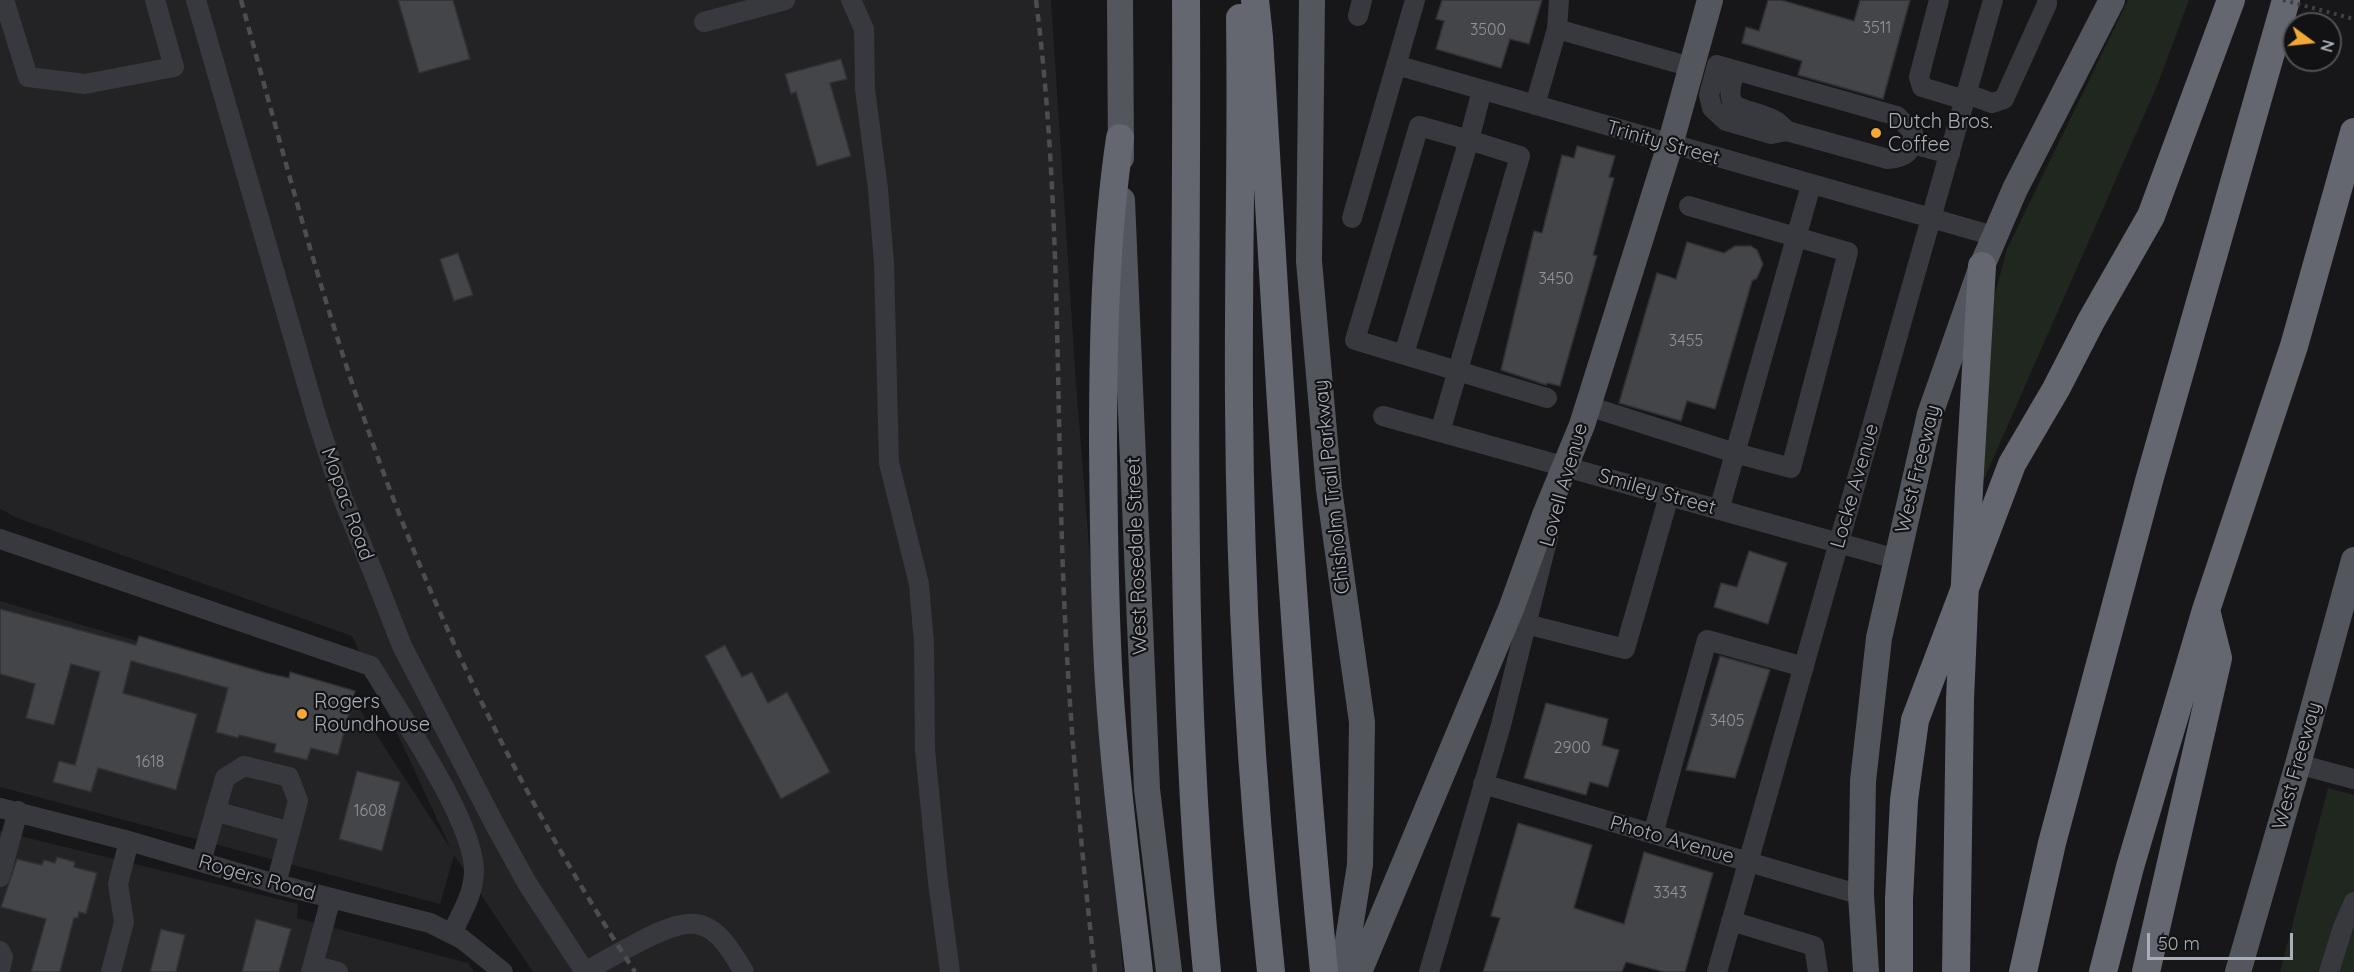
<!DOCTYPE html>
<style>
body{margin:0}
#map{position:relative;width:2354px;height:972px;overflow:hidden;background:#171719;font-family:Quicksand,sans-serif}
canvas{display:block}
.north{position:absolute;left:2282px;top:12px;width:60px;height:60px;box-sizing:border-box;background:#121214;border:2px solid #4e5156;border-radius:50%;rotate:105deg;font-size:16px;font-weight:700;line-height:24px;text-align:center;color:#a9afb9}
.north::after{content:'';display:block;margin:auto;width:21px;height:27px;background:#f3a735;clip-path:polygon(50% 0,100% 100%,50% 72%,0 100%)}
.scale{position:absolute;left:2147px;top:933px;width:146px;height:27px;box-sizing:border-box;border:3px solid #a9afb9;border-top:0;padding-left:8px;font-size:18px;line-height:21px;white-space:nowrap;color:#a9afb9;-webkit-text-stroke:4px #121214;paint-order:stroke}
</style>
<div id="map">
<canvas width="2354" height="972"></canvas>
<div class="north">N</div>
<div class="scale">50 m</div>
</div>
<script>
const g = document.querySelector('canvas').getContext('2d');
g.lineJoin = 'round';
function paint(path, color) {
  g.fillStyle = color;
  g.fill(path, 'evenodd');
}
function stroke(path, color, width, dash) {
  g.strokeStyle = color;
  g.lineWidth = width;
  g.lineCap = dash ? 'butt' : 'round';
  g.setLineDash(dash || []);
  g.stroke(path);
}
function label(font, color, halo, rows, align = 'center') {
  g.font = font + ' Quicksand,sans-serif';
  g.lineWidth = 4.5;
  g.setLineDash([]);
  g.textBaseline = 'middle';
  g.strokeStyle = halo;
  g.fillStyle = color;
  for (const [text, x, y, turn = 0] of rows) {
    g.save();
    g.translate(x, y);
    g.rotate((+turn || 0) * Math.PI / 180);
    g.textAlign = isNaN(turn) ? turn : align;
    if (halo) g.strokeText(text, 0, 0);
    g.fillText(text, 0, 0);
    g.restore();
  }
}
const built = new Path2D(`
 M0 0H1051L1076 383 1123 972H533L454 855 440 904 0 787V601L357 705 451 849 352 636 17 518 0 509Z
 M0 831 298 904 297 918 468 963 474 972H0Z`);
const green = new Path2D(`
 M2128 0H2189L2157 86 1981 486 1994 297 2007 249Z
 M2328 788 2354 795V972H2280Z`);
const building = new Path2D(`
 M398 0H453L470 59 419 73Z
 M1442 0H1542L1529 44 1510 39 1501 68 1436 49 1444 21 1436 19Z
 M1768 0H1781L1854 21 1860 0H1910L1883 99 1798 75 1802 61 1742 43 1746 27 1759 31Z
 M841 59 847 79 830 83 851 156 817 166 796 92 791 94 785 74Z
 M1577 146 1615 156 1609 177 1614 178 1593 255 1597 256 1560 386 1547 383 1546 385 1501 370 1534 231 1542 233 1562 155 1574 158Z
 M1687 242 1724 253 1735 246H1751L1757 250 1763 264 1757 278 1752 281 1715 409 1687 401 1681 421 1619 403 1657 273 1676 279Z
 M458 253 473 295 454 301 440 259Z
 M1749 551 1787 563 1768 624 1714 607 1721 583 1737 587Z
 M0 609 136 645 139 636 266 673 289 678 290 672 355 691 338 755 311 748 307 760 274 752 276 744 239 735 238 738 216 732 228 688 131 661 123 693 197 714 176 790 98 768 91 792 53 782 59 761 75 765 100 672 71 664 54 725 26 718 35 684 0 674Z
 M725 645 742 677 752 672 768 703 787 692 830 772 781 799 705 656Z
 M1720 656 1770 670 1735 778 1686 770Z
 M1546 703 1608 719 1602 745 1619 750 1608 787 1590 782 1586 795 1524 778Z
 M357 771 400 782 382 851 339 839Z
 M1518 823 1592 845 1574 908 1624 924 1644 852 1713 873 1685 972H1664L1626 962 1622 972H1483L1500 918 1491 916Z
 M57 857 75 862 74 867 97 873 86 914 79 912 78 918H74L60 972H31L46 919 1 907 17 859 42 865 44 860 55 863Z
 M256 919 291 929 279 972H242Z
 M161 929 185 935 176 972H150Z`);
const minor = new Path2D(`
 M4 0 28 77 85 84 174 67 155 0
 M196 0 317 419 343 499 373 572 402 646 495 825 527 883 585 972
 M851 0 864 29 865 89 878 189 884 263 889 463 919 584 924 644 925 750 938 882 950 972
 M1939 0 1919 77 1922 87 1965 100
 M1358 16 1362 0
 M704 22 785 0
 M1557 29 1559 0
 M1396 65 1994 236
 M1717 65 1897 116 1913 132C1913 152 1907 157 1888 159L1787 131 1771 134 1726 121 1712 108 1709 95Z
 M1735 70C1721 116 1741 104 1772 119 1778 121 1783 127 1787 131
 M1967 94 1992 103 2004 99 2047 4V0
 M1535 105 1557 29 1691 67
 M1913 144 1950 154
 M1352 218 1415 0
 M1404 354 1469 140 1419 126 1355 340 1547 398
 M1588 406 1735 453 1791 468 1848 252 1689 206
 M1383 416 1896 559
 M1440 432 1520 156 1469 140 1482 90
 M1719 510 1811 185
 M0 539 371 666C398 712 476 823 474 873 473 895 461 914 452 933
 M1526 624 1625 649 1669 496
 M2298 764 2354 779
 M1483 784 1861 895
 M0 808 129 841 276 884 430 923 462 939 503 972
 M215 811 290 832
 M1653 834 1707 640 1804 667
 M201 862 225 778 244 766 289 777 298 801 276 884
 M0 877 18 811
 M1731 921 1814 946 1818 972
 M0 951 3 957 0 969
 M313 965 338 972
 M111 972 124 922 118 884 129 841
 M311 972 331 898
 M585 972C603 961 622 951 641 941 697 912 713 918 744 972
 M1429 972 1501 725 1548 537
 M1717 972 1993 0
 M2329 972 2343 927 2354 902`);
const major = new Path2D(`
 M1120 0 1121 158
 M1312 0 1309 261 1329 489 1362 722 1360 865 1343 972
 M1122 200 1147 789 1169 972
 M1359 972 1511 609 1545 515 1582 425 1670 145 1710 0
 M1866 972 1861 895 1863 781 1879 638 1930 414 1982 266 2015 189 2112 0
 M2238 972 2298 764 2354 560`);
const highway = new Path2D(`
 M1186 0C1188 324 1175 649 1207 972
 M1255 0 1259 37C1278 349 1294 661 1324 972
 M1240 18C1242 146 1238 274 1239 402 1240 592 1251 783 1271 972
 M1120 138C1105 240 1103 344 1103 446 1104 525 1104 604 1109 683 1115 779 1128 876 1139 972
 M1969 489 1982 266
 M1899 972V899L1904 800 1915 720 2012 464 2056 389 2091 321 2151 216 2231 0
 M1956 972 1960 700
 M2023 972 2052 843 2149 481 2286 0
 M2103 972 2130 867 2206 610 2294 346 2354 132
 M2146 972 2218 658 2206 610`);
const rail = new Path2D(`
 M241 0C289 175 335 352 402 521 464 679 542 830 635 972
 M1036 0C1060 189 1056 381 1063 572 1068 706 1080 839 1095 972`);
const pathBridge = new Path2D(`
 M2283 0 2354 19`);
const highwayBridge = new Path2D(`
 M1960 700 1969 489`);
const markers = [
 [1876,133,6,"#f3a735"],
 [302,714,6,"#f3a735"]
];
const numberNames = [
 ["3511",1877,28],
 ["3500",1488,30],
 ["3450",1556,279],
 ["3455",1686,341],
 ["3405",1727,721],
 ["2900",1572,748],
 ["1618",150,762],
 ["1608",370,811],
 ["3343",1670,893]
];
const poiNames = [
 ["Dutch Bros.",1888,122],
 ["Coffee",1888,145],
 ["Rogers",314,702],
 ["Roundhouse",314,725]
];
const streetNames = [
 ["Trinity Street",1663,143,16],
 ["West Freeway",1918,469,-76],
 ["Lovell Avenue",1564,485,-74],
 ["Locke Avenue",1855,486,-74],
 ["Chisholm Trail Parkway",1332,487,-96],
 ["Smiley Street",1657,492,16],
 ["Mopac Road",347,504,70],
 ["West Rosedale Street",1137,556,-92],
 ["West Freeway",2297,766,-74],
 ["Photo Avenue",1672,840,16],
 ["Rogers Road",257,878,16]
];
paint(built, '#232326');
paint(green, '#1f271f');
paint(building, '#434549');
stroke(building, '#313135', 1.5);
stroke(minor, '#38393e', 20);
stroke(major, '#54565d', 26);
stroke(highway, '#64676f', 28);
stroke(rail, '#4b4d53', 4.5, [8, 6]);
stroke(pathBridge, '#3e4045', 4, [3, 4.5]);
stroke(highwayBridge, '#64676f', 28);
for (const [x, y, r, color] of markers) {
  const dot = new Path2D();
  dot.arc(x, y, r, 0, 2 * Math.PI);
  g.fillStyle = color;
  g.fill(dot);
  stroke(dot, '#121214', 2);
}
label('16px', '#90949d', null, numberNames);
label('20px', '#a9afb9', '#121214', poiNames, 'left');
label('20px', '#a9afb9', '#121214', streetNames);
</script>
